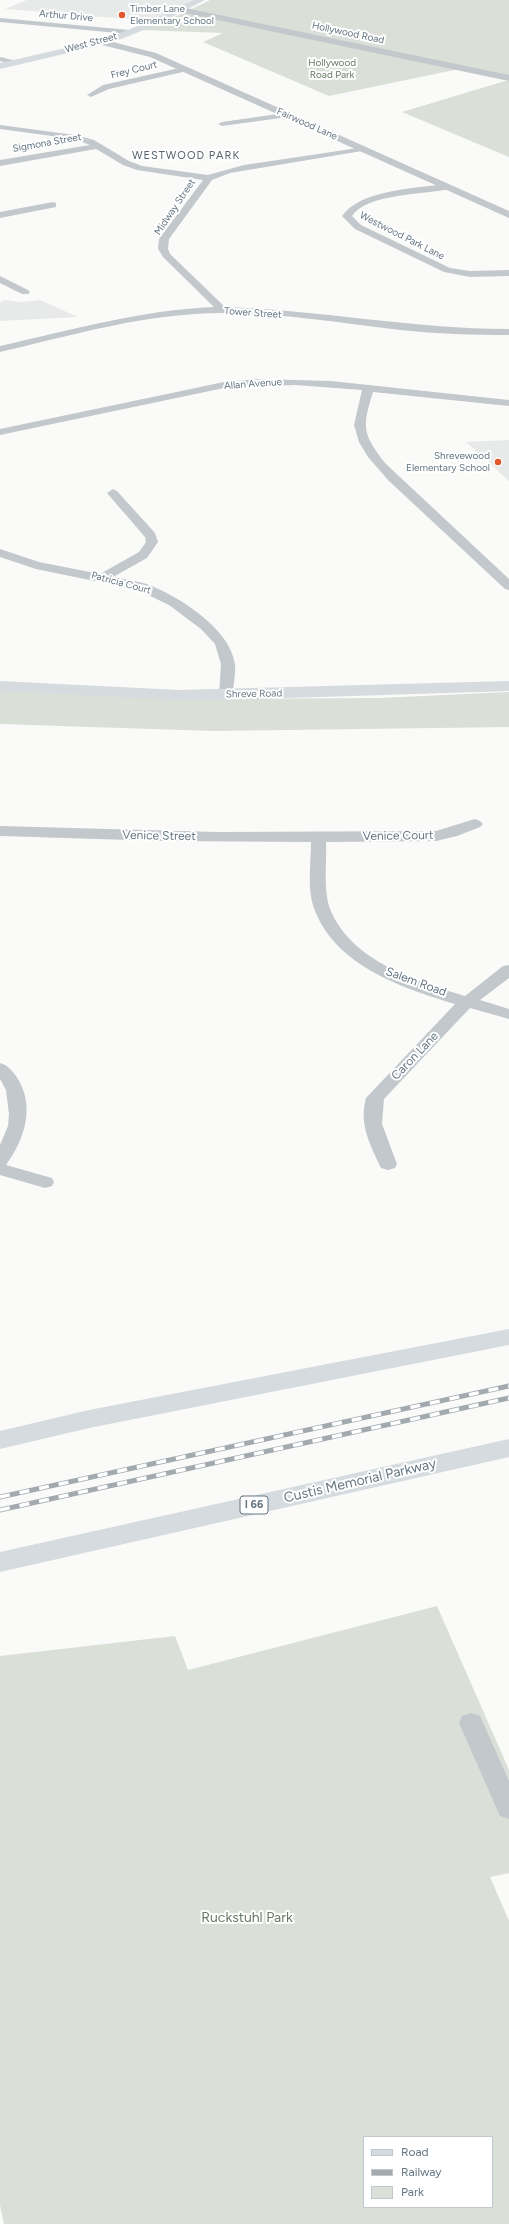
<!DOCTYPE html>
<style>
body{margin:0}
#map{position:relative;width:509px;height:2224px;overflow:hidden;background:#fafaf8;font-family:Figtree,sans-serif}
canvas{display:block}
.legend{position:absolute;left:363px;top:2136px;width:130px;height:72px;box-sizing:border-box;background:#fff;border:1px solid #c1c8cd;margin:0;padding:5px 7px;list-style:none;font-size:12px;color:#657683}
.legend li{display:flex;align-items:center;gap:8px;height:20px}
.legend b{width:20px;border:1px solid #c1c8cd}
</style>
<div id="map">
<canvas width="509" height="2224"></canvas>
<ul class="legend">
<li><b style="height:5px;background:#d6dbdf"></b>Road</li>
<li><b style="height:5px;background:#a2aab0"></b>Railway</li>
<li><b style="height:11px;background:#dadfd7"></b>Park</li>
</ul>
</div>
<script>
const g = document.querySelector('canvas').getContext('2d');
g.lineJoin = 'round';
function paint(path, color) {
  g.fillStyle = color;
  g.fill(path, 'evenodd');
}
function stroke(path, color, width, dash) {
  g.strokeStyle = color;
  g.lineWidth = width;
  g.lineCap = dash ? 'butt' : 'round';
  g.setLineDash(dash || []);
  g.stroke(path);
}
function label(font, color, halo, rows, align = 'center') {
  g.font = font + ' Figtree,sans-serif';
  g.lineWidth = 4;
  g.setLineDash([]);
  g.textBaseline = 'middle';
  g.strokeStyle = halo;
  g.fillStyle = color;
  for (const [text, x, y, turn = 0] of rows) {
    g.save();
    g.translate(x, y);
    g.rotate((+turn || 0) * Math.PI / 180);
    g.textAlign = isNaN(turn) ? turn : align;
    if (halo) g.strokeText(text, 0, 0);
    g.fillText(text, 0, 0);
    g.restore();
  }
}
const built = new Path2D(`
 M27 0H195L152 21 5 9Z
 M5 300 23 302 40 300 78 317 0 321V302Z
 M509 440V481L466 442Z`);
const green = new Path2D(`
 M210 0H509V76L192 9Z
 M189 11 459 69 329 96 203 42 223 33 142 30Z
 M505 81H509V157L402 112Z
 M0 690 216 699 380 698 509 692V727L213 731 0 724Z
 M437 1606 509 1770V1873L490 1877 509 1921V2224H4L0 2205V1656L175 1636 188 1670ZM364 2137H492V2207H364Z`);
const minor = new Path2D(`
 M0 18 129 30 133 32 129 34 0 22Z
 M0 57 17 61 18 63 14 65 0 61Z
 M184 67 188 69 187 71 109 89 91 97 87 95 103 85Z
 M285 113H288V117L222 126 218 124 222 122Z
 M0 125 75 135 94 140 129 161 142 166 208 175 244 165 365 147 366 149 362 151 230 173 212 180 169 239 168 249 170 254 225 307C320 310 414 329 509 329V335C473 335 437 334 400 330 341 323 282 313 223 313 147 313 73 335 0 352V346C71 330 141 310 214 307L163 257 158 249 159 239 203 180 137 170 123 165 96 149 0 166V160L90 145 74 139 0 129Z
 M446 184 449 185V189C424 195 367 193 352 216L361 225 450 268 470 271 509 270V276L470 277 444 272 355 229 342 216C360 190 416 188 446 184Z
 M53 202 56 203V207L0 218V212Z
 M0 276 28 290 30 292 28 294H22L0 283Z
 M259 379 331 381 509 400V406L373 392C362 427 362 434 386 464L509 579V590L505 589 388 480 368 457 359 442 354 425 362 390 295 385 224 388 0 435V429L224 382Z
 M113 489 117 491 155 533 158 542 147 558 113 577C124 579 136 581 147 584 178 596 230 628 235 664 236 674 233 685 233 695L231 698 226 699 219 695 221 664 215 644 201 629 169 605 138 590 36 569 0 557V549L39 562 100 574 139 552 146 542 145 537 107 493Z
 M475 819 480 821 483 824 480 827 457 836 436 841 326 842C327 862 323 889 330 909 351 961 416 981 465 996L503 966 509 965V978L480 1000 509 1009V1019L470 1008 384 1099 382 1124 397 1164 395 1168 388 1170 381 1168 379 1164C369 1142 359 1123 366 1098L455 1004C402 988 334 965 314 908 307 889 311 862 311 842L163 841 0 836V826L218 832 436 831Z
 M0 1063C8 1065 11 1070 16 1076 36 1105 25 1139 6 1165L52 1178 54 1182 52 1186 45 1188 0 1175V1145L8 1126 9 1114 6 1090 0 1079Z
 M471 1713 480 1716 509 1781V1819L500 1816 459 1723 462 1716Z`);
const tertiary = new Path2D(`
 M182 7 509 75V81L179 12 178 10Z
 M101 39 156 53 509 211V218L150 57 98 44V40Z`);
const secondary = new Path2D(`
 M194 0H205L154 26 111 43 0 69V63L105 39 148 22Z
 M0 681 179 690 509 681V691L226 700H179L0 691Z`);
const motorway = new Path2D(`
 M509 1329V1345L89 1428 0 1449V1431L89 1410Z
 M509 1439V1457L0 1572V1552Z`);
const rail = new Path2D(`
 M0 1497 509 1386
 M0 1510 509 1398`);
const markers = [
 [122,15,4,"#e4572e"],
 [498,462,4,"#e4572e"]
];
const farPoinames = [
 ["Timber Lane",130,9],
 ["Elementary School",130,21],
 ["Shrevewood",490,456,"right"],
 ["Elementary School",490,468,"right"]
];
const farStreetnames = [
 ["Arthur Drive",66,16,5],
 ["Hollywood Road",348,33,12],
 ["West Street",91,43,-15],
 ["Frey Court",134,70,-14],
 ["Fairwood Lane",307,124,24],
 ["Sigmona Street",47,143,-10],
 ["Midway Street",175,207,-56],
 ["Westwood Park Lane",402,236,27],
 ["Tower Street",253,313,4],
 ["Allan Avenue",253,384,-4],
 ["Patricia Court",121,583,15],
 ["Shreve Road",254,694,-1]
];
const farParknames = [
 ["Hollywood",332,63],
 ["Road Park",332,75]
];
const farNeighbourhoodnames = [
 ["WESTWOOD PARK",186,156]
];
const shields = [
 [254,1505,28]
];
const shieldNames = [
 ["I 66",254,1505]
];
const streetNames = [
 ["Venice Street",159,836,1],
 ["Venice Court",398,836,-1],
 ["Salem Road",416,982,20],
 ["Caron Lane",415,1056,-46]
];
const nearStreetnames = [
 ["Custis Memorial Parkway",360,1481,-13]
];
const nearParknames = [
 ["Ruckstuhl Park",247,1918]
];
paint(built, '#e8e9e9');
paint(green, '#dadfd7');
paint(minor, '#c3c8cc');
paint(tertiary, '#c3c8cc');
paint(secondary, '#d6dbdf');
paint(motorway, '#d6dbdf');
stroke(rail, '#a2aab0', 5);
stroke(rail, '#fff', 3.5, [10]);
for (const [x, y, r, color] of markers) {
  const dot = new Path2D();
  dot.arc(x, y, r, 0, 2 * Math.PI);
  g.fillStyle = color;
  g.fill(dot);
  stroke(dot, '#fff', 1.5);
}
label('10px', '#657683', '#fff', farPoinames, 'left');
label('10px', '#657683', '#fff', farStreetnames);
label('10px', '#687a64', '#fff', farParknames);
g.letterSpacing = '1px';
label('11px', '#57646e', '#fff', farNeighbourhoodnames);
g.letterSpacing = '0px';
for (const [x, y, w] of shields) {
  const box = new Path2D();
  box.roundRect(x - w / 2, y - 9, w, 18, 3);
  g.fillStyle = '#fff';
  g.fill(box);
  stroke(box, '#657683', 1);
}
label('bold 11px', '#657683', null, shieldNames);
label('12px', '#657683', '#fff', streetNames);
label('14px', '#657683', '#fff', nearStreetnames);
label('14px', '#687a64', '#fff', nearParknames);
</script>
